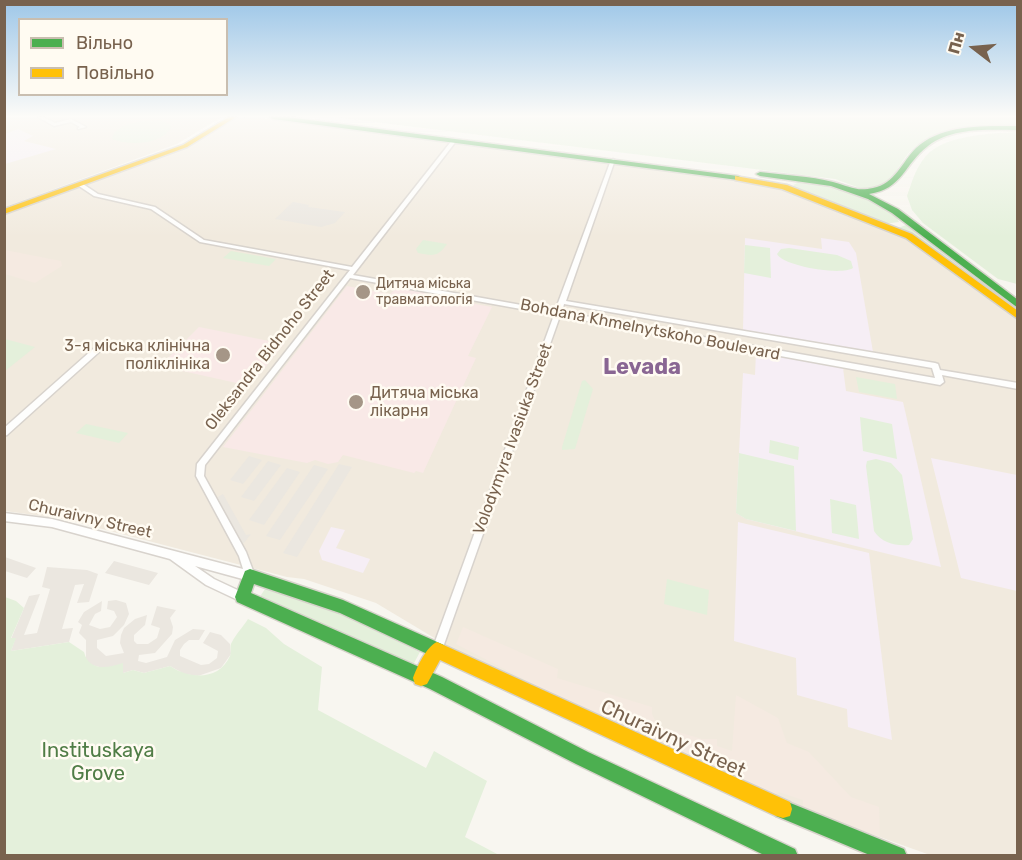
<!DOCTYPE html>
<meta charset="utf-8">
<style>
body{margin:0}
#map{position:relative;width:1022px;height:860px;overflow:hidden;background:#f8f6f0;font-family:Rubik,sans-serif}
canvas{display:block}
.frame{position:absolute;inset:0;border:6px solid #78624e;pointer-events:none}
.legend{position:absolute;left:18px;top:18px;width:210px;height:78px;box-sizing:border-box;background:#fffbf2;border:2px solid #c9beb0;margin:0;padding:8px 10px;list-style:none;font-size:18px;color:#78624e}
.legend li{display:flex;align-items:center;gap:12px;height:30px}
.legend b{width:30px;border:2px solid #c9beb0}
.north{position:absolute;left:944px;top:18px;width:60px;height:60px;-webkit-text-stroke:4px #fffbf2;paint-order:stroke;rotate:286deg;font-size:16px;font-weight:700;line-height:24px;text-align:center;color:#78624e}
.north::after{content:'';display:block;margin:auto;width:21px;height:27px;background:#78624e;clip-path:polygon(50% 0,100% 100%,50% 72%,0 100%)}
</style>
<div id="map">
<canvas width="1022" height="860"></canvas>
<div class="frame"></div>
<ul class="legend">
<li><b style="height:8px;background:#4caf50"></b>Вільно</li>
<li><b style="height:8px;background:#ffc107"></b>Повільно</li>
</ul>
<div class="north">Пн</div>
</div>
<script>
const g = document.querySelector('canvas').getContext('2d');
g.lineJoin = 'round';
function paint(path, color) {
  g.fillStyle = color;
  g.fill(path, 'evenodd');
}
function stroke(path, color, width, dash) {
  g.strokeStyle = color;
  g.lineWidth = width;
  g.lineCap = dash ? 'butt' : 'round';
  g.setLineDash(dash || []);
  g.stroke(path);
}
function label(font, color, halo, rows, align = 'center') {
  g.font = font + ' Rubik,sans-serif';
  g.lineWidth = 5;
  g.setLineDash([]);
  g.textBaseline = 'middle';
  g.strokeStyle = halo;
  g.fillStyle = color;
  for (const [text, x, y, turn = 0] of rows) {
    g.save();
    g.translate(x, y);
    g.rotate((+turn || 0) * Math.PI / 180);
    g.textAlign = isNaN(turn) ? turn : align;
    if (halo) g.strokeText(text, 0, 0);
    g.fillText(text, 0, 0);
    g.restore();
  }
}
const residential = new Path2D(`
 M5 117H222L177 144 5 207Z
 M234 117 275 119 522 150 734 178 778 187 899 234 923 248 1017 320V855H930L740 787 446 645 376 603 304 579 287 577 64 519 5 511V213L195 142Z`);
const commercial = new Path2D(`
 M5 250 61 261 62 266 35 283 5 274Z
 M463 627 558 669 557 678 652 707V714L658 726 702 739H717V746L732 751 736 695 778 718 787 743 809 752 851 797 879 807 880 837 803 807V800L779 792 768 799 740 786 734 775 574 705 456 644Z`);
const industrial = new Path2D(`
 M293 202 309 205 308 207 345 212 335 223 321 227 275 219Z
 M249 456 262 460 243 484 230 480Z
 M268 461 281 465 254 501 241 497Z
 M339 464 352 467 297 557 283 553Z
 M314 465 328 469 280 540 266 536Z
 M287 468 300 472 264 525 249 520Z
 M223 494 246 535 251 534 244 543 238 542 214 499Z
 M4 557H5L36 568 27 578 5 571Z
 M114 561 158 573 149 585 105 573Z
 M47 567 87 570 98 574 89 602 77 603 84 584 75 585 62 629 73 628 69 642 11 651 15 639H11L29 596 40 594 24 635 37 633 50 589 42 587Z
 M116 600 126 603 129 614 124 625 113 636 97 640V648L106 656 124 653 120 643 121 635 124 628 135 619 147 615 145 625 134 635V641L137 644H148L157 638 160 628 151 625 157 606 176 610 170 618 173 627 172 634 155 653 139 655 138 661 146 663 167 657 175 640 193 629 205 630 199 640H189L184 644 180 650V656L201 665 209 664 217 658 218 651 203 643 210 632 221 635 230 644 231 654 221 668 198 676 184 674 170 666 144 673 133 670 123 673 91 665 86 660V640L79 633 82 625 78 622 84 612 102 601 101 611 95 614 89 625 100 629 110 627 117 617 114 611 107 609 108 601Z`);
const education = new Path2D(`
 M18 129 33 136 24 141 56 149 5 164V134Z
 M745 238 822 249 821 238 849 242 856 253 873 352 743 330Z
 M756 352 843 368 846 391 903 402 941 567 746 519 736 513 743 373 755 375Z
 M931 458 1017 475V591L961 578Z
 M738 522 869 553 892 740 848 727 847 709 797 695 796 658 734 641Z
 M331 527 345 530 336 548 370 559 363 573 322 560 319 551Z`);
const medical = new Path2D(`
 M347 286 390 294 397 288 427 292 425 295 492 307 468 356 476 358 423 473 416 471 414 473 343 455 338 462 328 464 315 460 307 463 223 447Z
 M199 327 284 344 250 386 160 366Z`);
const green = new Path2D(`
 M334 117H1017L1018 125C981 126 934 123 908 154 899 165 893 178 884 189L865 190 835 179Z
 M159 120 170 124 171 128C160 145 129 146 112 139L114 133C125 122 143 120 159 120Z
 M1017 132H1018L1017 284 998 279 923 223 912 210 907 196C911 184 915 171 922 161 940 134 988 134 1017 132Z
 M799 182C822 181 892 198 899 222L884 224 797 189 793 185Z
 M906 225 1017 308V312L929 245 898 228Z
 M423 240 447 244C438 257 433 256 418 253L416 249Z
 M745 245 770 248 771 278 744 273Z
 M789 248 837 255 851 261 853 268C841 276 783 266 777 254L781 249Z
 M231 251 276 259 269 266 223 258Z
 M5 339 35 347 5 371 4 339Z
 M856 377 895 384 897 399 859 392Z
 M585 380 593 389 575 449 562 450V447L582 381Z
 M860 417 892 424 897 459 863 451Z
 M86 424 128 433 119 443 76 433Z
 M770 440 799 447 798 460 769 453Z
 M739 453 794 466 796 531 746 519 736 513Z
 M876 459 891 463 902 475 913 539 909 545C895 546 882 543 874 531L866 466 867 461Z
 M830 499 856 505 859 539 832 533Z
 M667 579 709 590 707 615 664 604Z
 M267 586 347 617 420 652 413 665 259 598Z
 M5 597 16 601 24 608 11 638H16L11 651 69 642 84 652C89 672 108 668 123 663V673L133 670 144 673 170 666C189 679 219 681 230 656 232 651 229 646 232 642 236 634 243 627 248 619L266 628 284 644 322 667 318 710 426 768 434 751 487 781 465 837 499 855H5Z`);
const street = new Path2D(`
 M38 117H43L55 123 71 119 86 127 78 129V128L80 127 71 122 54 126Z
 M453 139 457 140 353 275 555 311 611 160 613 159 615 160 566 301 935 363 938 364 940 370 1018 383V389L942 375 944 382 940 385 560 316 442 650 441 654 437 655 433 654 432 650 554 315 350 278 205 465 204 476 246 552 255 576 254 579 250 581 195 566 214 579 246 594 247 597 246 600 242 602 206 585 170 559 52 527 4 521V513L52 519 243 569 239 556 196 476 197 464 350 270 200 242 151 209 94 196 79 186V184H83L98 194 155 207 204 240 352 267ZM564 304 932 368 935 378 562 312Z
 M101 342H107L108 344 7 435 4 436V428Z`);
const fast = new Path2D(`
 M270 117H287L738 176 742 178 738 180 273 119Z
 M1018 126V130C988 130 953 127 928 146 904 164 903 189 869 194L898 209 1018 300V308L892 213 868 199 831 186 760 176 756 174 760 172C784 175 810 176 833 182 849 186 856 192 873 188 895 184 902 162 916 148 942 124 984 126 1018 126Z
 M250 569 343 600 444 645 446 651 444 657 438 659 340 613 254 584 251 593 442 677 588 752 795 849 798 856H766L576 764 430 689 237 602 235 597 245 571Z
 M783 800 904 849 907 856H872L776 816 774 809 776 802Z`);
const slow = new Path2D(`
 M229 117H236L187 147 4 214V209L183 145Z
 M735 176 787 185 912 234 1018 311V319L906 238 782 189 735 180Z
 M437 642 790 802 792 809 790 816 783 818 776 816 440 660 427 684 421 686 415 684 413 678C417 667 426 647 437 642Z`);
const markers = [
 [363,292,8,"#a59687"],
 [223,355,8,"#a59687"],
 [356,402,8,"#a59687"]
];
const farPoinames = [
 ["Дитяча міська",376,284],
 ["травматологія",376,300]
];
const streetNames = [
 ["Bohdana Khmelnytskoho Boulevard",650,330,11],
 ["Oleksandra Bidnoho Street",270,350,-52],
 ["Volodymyra Ivasiuka Street",513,439,-70],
 ["Churaivny Street",90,519,13]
];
const poiNames = [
 ["3-я міська клінічна",210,346],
 ["поліклініка",210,364],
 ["Дитяча міська",370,393,"left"],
 ["лікарня",370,411,"left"]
];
const nearStreetnames = [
 ["Churaivny Street",673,739,25]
];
const nearParknames = [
 ["Іnstituskaya",98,751],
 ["Grove",98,774]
];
const districtNames = [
 ["Levada",642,368]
];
paint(residential, '#f1eade');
paint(commercial, '#f5eae1');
paint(industrial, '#ebe7e0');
paint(education, '#f6eef5');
paint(medical, '#f9e9e7');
paint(green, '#e4f0db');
stroke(street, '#d8d3cd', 3);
stroke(fast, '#d6d2ca', 3);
stroke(slow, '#d6d2ca', 3);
paint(street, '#fefefd');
paint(fast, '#4caf50');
paint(slow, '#ffc107');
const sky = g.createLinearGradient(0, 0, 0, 237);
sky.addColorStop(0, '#9ec7e8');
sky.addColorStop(0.49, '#fcfbf8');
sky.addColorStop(1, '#fcfbf800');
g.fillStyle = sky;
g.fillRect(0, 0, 1022, 237);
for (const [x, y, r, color] of markers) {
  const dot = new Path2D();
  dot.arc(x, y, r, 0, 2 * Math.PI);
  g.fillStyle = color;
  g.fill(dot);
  stroke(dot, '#fffbf2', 2);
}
label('14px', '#78624e', '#fffbf2', farPoinames, 'left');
label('16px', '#78624e', '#fffbf2', streetNames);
label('16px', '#78624e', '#fffbf2', poiNames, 'right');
label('20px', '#78624e', '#fffbf2', nearStreetnames);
label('20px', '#507d46', '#fffbf2', nearParknames);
label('bold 22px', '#896693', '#fffbf2', districtNames);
</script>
